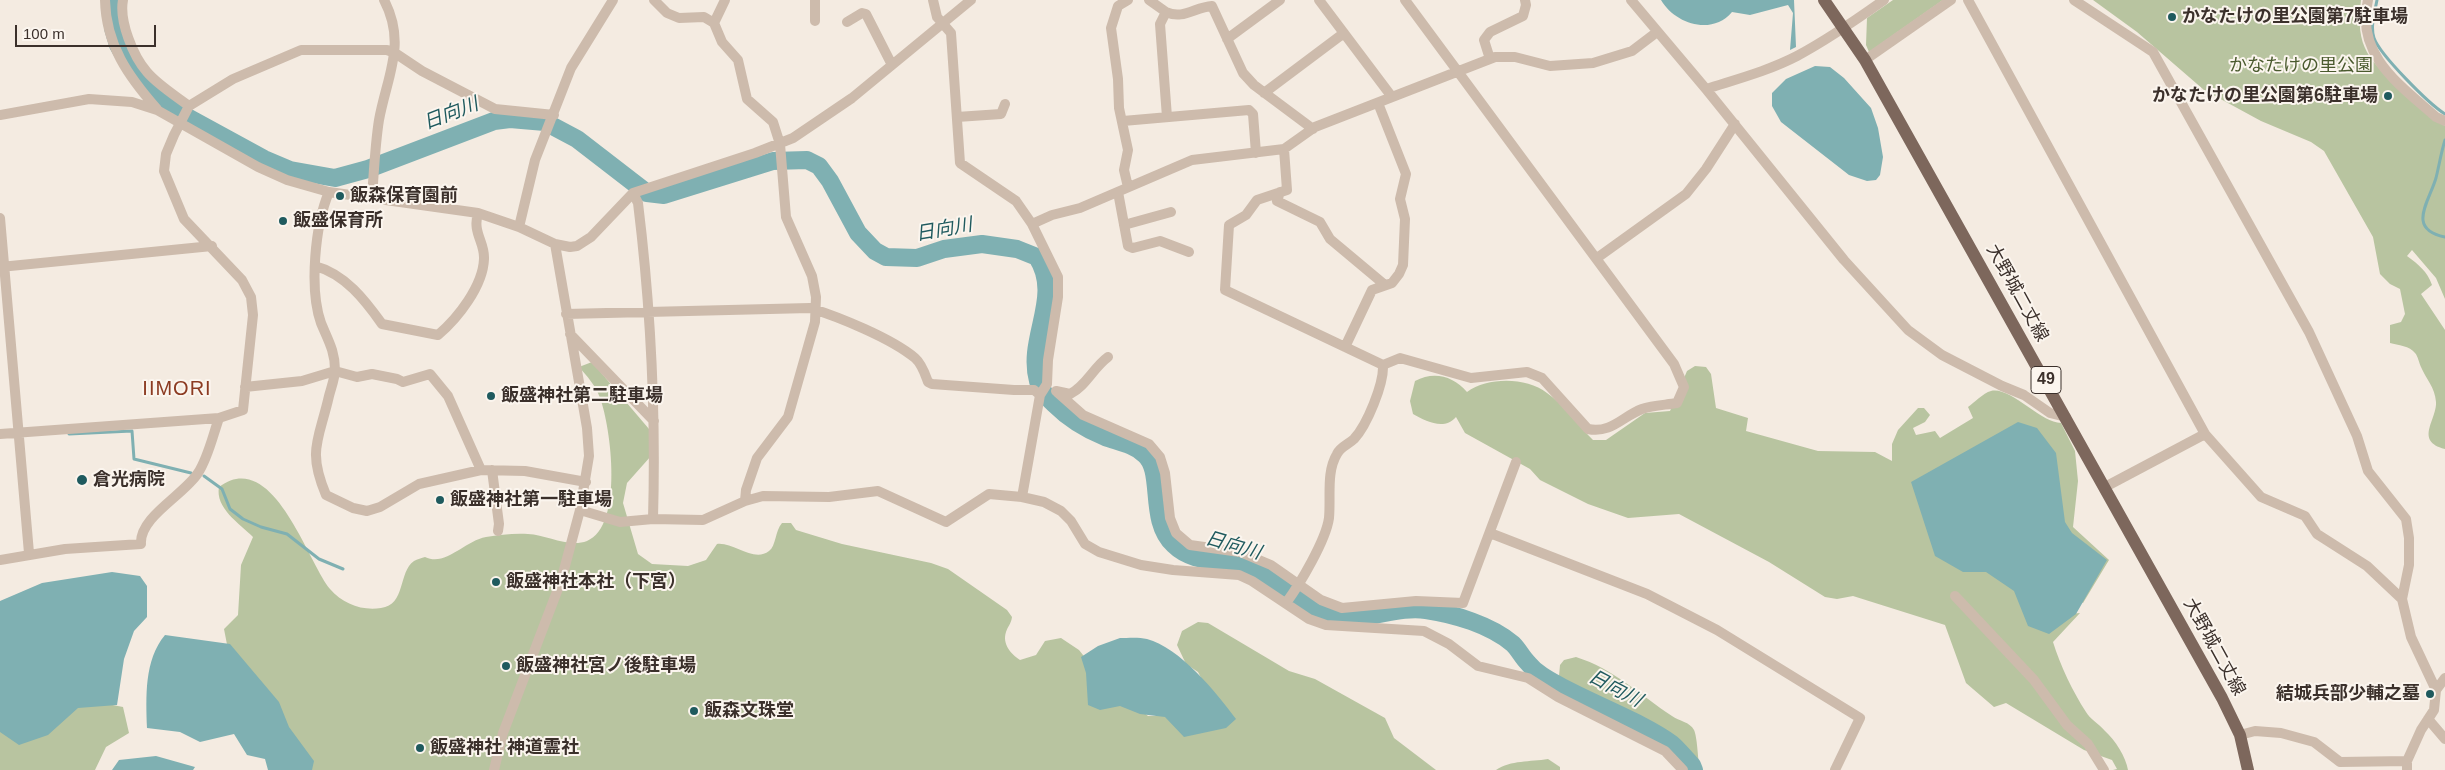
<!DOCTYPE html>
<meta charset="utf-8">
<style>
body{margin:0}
#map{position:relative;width:2445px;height:770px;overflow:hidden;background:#f4ebe1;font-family:Helvetica,sans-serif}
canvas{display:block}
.scale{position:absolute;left:15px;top:25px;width:141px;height:22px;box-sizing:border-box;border:2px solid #3b302b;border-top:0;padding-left:6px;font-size:15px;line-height:18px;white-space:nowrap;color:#3b302b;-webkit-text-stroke:4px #fbf5ee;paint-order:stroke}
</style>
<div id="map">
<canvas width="2445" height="770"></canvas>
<div class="scale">100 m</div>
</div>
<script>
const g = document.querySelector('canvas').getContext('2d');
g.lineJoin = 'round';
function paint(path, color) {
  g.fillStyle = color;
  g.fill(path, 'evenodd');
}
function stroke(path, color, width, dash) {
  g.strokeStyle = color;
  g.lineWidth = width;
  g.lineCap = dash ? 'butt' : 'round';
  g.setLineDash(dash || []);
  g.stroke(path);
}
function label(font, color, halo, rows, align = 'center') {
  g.font = font + ' Helvetica,"Noto Sans JP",sans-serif';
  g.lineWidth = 4;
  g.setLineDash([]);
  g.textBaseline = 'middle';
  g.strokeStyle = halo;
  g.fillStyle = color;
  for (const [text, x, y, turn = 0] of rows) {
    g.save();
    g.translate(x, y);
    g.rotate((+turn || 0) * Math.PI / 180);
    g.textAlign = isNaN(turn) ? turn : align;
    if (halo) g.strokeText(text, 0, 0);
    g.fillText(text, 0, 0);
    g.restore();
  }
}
const green = new Path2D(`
 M1893 0H1943L1869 52 1866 45 1867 18Z
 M2093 0H2361C2355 49 2369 60 2404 91 2417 104 2430 116 2445 126V299L2436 278 2412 250 2407 256C2419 265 2427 271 2432 285L2421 294 2445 330V449C2414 441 2437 420 2436 402 2435 387 2426 379 2421 367 2419 363 2418 356 2415 353 2410 346 2398 345 2390 343V325L2401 322 2405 314 2400 289 2390 284 2380 274 2373 237 2324 151 2311 142 2261 121 2204 90 2137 32Z
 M592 362 649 429 651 456 627 483 623 503 638 554 652 564 688 566 706 560 717 544C734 542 754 563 769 551 776 546 775 531 782 523H791L796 530 842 544 931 563 948 569 1007 610 1012 617C1011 624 1008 626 1006 632 1002 644 1011 654 1020 660L1036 655 1045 641 1061 638 1079 650 1122 704 1142 711 1148 716H1155L1208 691 1198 672 1186 664 1177 645 1182 631 1198 622 1208 623 1289 671 1315 679 1385 718 1394 738 1436 770H272L231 665 224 629 238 615 241 565 253 537C239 523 215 508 219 487 273 447 307 561 330 589 343 604 362 611 381 608 406 605 398 572 414 561 417 559 422 558 425 557 446 567 464 541 486 537 500 535 514 533 528 534 547 535 569 548 587 541 624 526 611 427 600 398 596 386 587 376 579 367Z
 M1695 366 1706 367 1711 374 1716 408 1748 418 1746 431 1818 451 1875 452 1892 461V444L1898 430 1918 408H1924L1930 415 1925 422 1913 428 1916 435 1935 431 1940 438 1973 418 1968 407C1974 403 1983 393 1991 391 2010 386 2041 423 2061 423L2075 451 2078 481 2073 527 2109 560 2083 603 2078 600 1988 572 2069 614 2080 613 2053 642C2060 665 2073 692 2086 712 2090 719 2099 724 2105 731 2115 740 2126 757 2128 770H2113L2117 769 2112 760 2084 750 2006 703 1994 707 1966 683 1945 625 1853 596 1837 599 1825 597 1769 562 1679 514 1628 518 1588 504 1540 480 1530 469 1465 433 1456 417C1444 431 1426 421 1413 414L1410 401 1415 381C1434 371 1453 376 1467 392 1488 377 1526 377 1547 393 1564 405 1578 425 1593 440H1606L1645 413 1670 411 1687 371Z
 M1576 657C1614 669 1640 695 1672 716 1679 721 1690 722 1694 730 1697 736 1698 757 1699 765 1690 756 1681 747 1670 740 1635 721 1585 706 1559 676L1560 665 1564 660Z
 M81 699 123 707 129 733 106 747 95 770H0V725Z
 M1548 759 1560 767V770H1496C1511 760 1530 762 1548 759Z`);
const water = new Path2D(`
 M1661 0H1794L1796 47 1790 50 1793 13 1788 5 1750 15 1732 12C1712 36 1675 24 1661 0Z
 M1815 66 1830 67 1844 78 1871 108 1878 128 1883 157 1880 175 1876 180 1867 181 1849 175 1781 122 1772 106V93L1786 79Z
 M2018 422 2037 428 2056 453 2065 522 2072 533 2107 560 2076 614 2049 634 2028 626 2014 591 1986 572H1963L1935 556 1911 482Z
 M112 572 140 576 147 586V617L134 631 124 659 117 705 78 708 48 735 19 745 0 732V601L42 583Z
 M165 635 230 644 279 702 289 727 314 761 312 770H268L265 759 247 755 234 734 200 742 180 732 147 728C146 697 144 660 165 635Z
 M1120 638C1128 638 1139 637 1147 639 1179 647 1217 693 1236 719L1226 728 1184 737 1165 717 1140 714 1120 706 1100 710 1088 705 1086 673 1081 657 1098 646Z
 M156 756 195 767 193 770H112L119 760Z`);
const stream = new Path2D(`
 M2377 0C2375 11 2370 27 2374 38 2380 55 2429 104 2445 114
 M2445 140C2441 153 2439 166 2436 178 2429 202 2406 229 2445 237
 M69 434 132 431 134 459 191 473
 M204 476 222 489 230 509 243 519 261 527 287 534 319 559 343 569`);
const river = new Path2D(`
 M112 0 113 28 118 45 128 62 165 105 264 159 290 170 335 178 368 169 494 121 510 119 545 122 577 139 647 193 664 195 773 161 807 160 819 166 830 181 858 233 875 251 886 257 917 258 944 249 982 244 1017 249 1037 257C1063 297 1026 338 1038 381 1040 390 1047 397 1054 404 1069 419 1085 429 1105 437 1119 442 1133 444 1144 454 1165 471 1147 520 1174 545 1194 565 1225 558 1249 568 1280 581 1306 614 1341 617 1369 620 1398 606 1426 610 1454 614 1491 625 1513 644 1519 650 1522 657 1528 663 1536 673 1547 679 1558 685 1592 704 1642 722 1672 744 1679 750 1685 758 1692 765L1694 770`);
const minor = new Path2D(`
 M105 0C106 45 128 76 157 109
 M123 0C119 21 133 56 147 72 158 85 176 96 189 106L233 79 301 50H387L395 53 422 71 495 109 554 115
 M654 0 667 13 679 18 704 17 714 23 722 42 738 60 747 99 773 122 780 144 786 217 812 276 816 297 815 322 788 417 757 458 746 490 745 501
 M815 0V21
 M1128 0 1118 6 1111 28 1118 79 1119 108 1128 150 1124 170 1128 187
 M1149 0 1166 12 1160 24 1167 117
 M1319 0 1392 97
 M1631 0 1706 89 1844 260 1908 330 1942 355 2002 386 2024 395 2050 413 2066 417
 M1968 0 2205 434 2261 497 2305 516 2317 534 2367 566 2402 599
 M2074 0 2153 52 2309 332 2357 436 2368 471 2406 519 2409 538V565L2402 599 2411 637 2436 690 2434 710 2421 730 2407 761V770
 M2368 0C2355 55 2400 85 2436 117L2445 121
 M1166 12C1183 20 1195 7 1212 6L1243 73 1254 85 1313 129
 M847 22 862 13 866 14 892 65
 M714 23 725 0
 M1227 39 1280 0
 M1490 59 1484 40 1490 32 1523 16 1526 5 1525 0
 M1865 60 1951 0
 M1706 89C1737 79 1768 71 1797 56 1827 40 1856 20 1884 0
 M1264 93 1344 33
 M0 115 89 99 132 102 157 110 258 167 287 180 329 192 478 213 519 227 555 244 570 247 577 246 591 237 633 193 755 153 793 138 852 98 971 0
 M957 117 1001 114 1005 104
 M1123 121 1249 110 1253 114 1256 153
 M1284 149 1287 190 1257 200 1246 215 1229 225 1225 290 1383 365C1384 384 1367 425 1354 439 1349 444 1340 447 1337 454 1326 472 1331 497 1329 518 1326 540 1300 584 1286 603
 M329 192C315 225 309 289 321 323 328 340 335 351 335 370 335 378 331 388 329 396 319 440 307 450 326 495L353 508 367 511 380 507 419 484 481 470 525 471 586 482
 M1118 192 1128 246 1133 248 1160 241 1189 252
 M1280 192 1277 201 1320 222 1330 239 1385 285
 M633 193 638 203C651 309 656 413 653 519
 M372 197C374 172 375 145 379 120 387 76 407 44 384 0
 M0 218 29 553
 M1032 224 1052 215 1080 208 1192 160 1284 149 1315 127 1495 57H1515L1550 66 1593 63 1632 51 1657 32
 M1124 225 1171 212
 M519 227 535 160 571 68 613 0
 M555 244 587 428 589 456 580 510 620 522 653 519 703 520 745 501 763 496 829 497 878 491 946 522 989 494 1022 497 1040 395 1047 384 1048 360 1058 297V277L1032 224 1016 201 960 163 951 33 937 17 933 0
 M1597 258 1686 194 1706 169 1735 124
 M315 266C345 274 365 300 382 324L438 335C458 318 483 286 484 259 485 242 472 233 478 213
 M0 267 212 246
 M566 314 810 308C839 317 891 338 915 358 922 364 925 374 928 382L932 384 1014 390H1034L1040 395
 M570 334 654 421
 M1345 347 1372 290 1392 283 1399 274 1403 265 1405 219 1400 199 1406 174 1378 103
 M1383 365 1400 358 1471 378 1527 372 1542 378 1588 429C1611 434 1623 416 1642 409 1653 405 1666 405 1677 403L1684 387 1674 364 1405 0
 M245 387 302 381 335 371 357 377 372 374 397 379 403 382 430 374 448 396 481 470
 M1056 391 1070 394C1086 386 1093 368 1108 357
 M1057 392 1083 415 1149 444 1160 457 1165 473 1170 518 1176 533 1190 545 1240 552 1271 565 1321 600 1342 608 1416 601 1463 603 1516 462
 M0 434 219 418 243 410 253 315 251 297 242 280 184 219 164 171 166 154 174 135 189 106
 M492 470 499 524 498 531
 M2105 487 2205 434
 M1022 497 1044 502 1061 511 1071 521 1085 544 1099 552 1141 565 1173 570 1239 575 1252 581 1309 619 1326 625 1424 631 1449 644 1478 666 1528 678 1558 697 1665 751 1683 770
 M1490 533 1647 594 1717 630 1860 718 1835 770
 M0 560 65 549 141 544C139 517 184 495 198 473 208 458 213 435 219 418
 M1955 596 2034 680 2067 725 2088 744 2104 770
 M2436 690 2445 678
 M2428 719 2445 739
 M2240 735 2255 731 2281 733 2314 742 2340 762 2407 761
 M494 770 503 733 561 581 580 510`);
const major = new Path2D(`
 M1824 0 1865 60 2222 698 2240 735 2248 770`);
const markers = [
 [2172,17,5,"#1f5a5e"],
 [2388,96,5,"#1f5a5e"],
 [340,196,5,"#1f5a5e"],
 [283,221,5,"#1f5a5e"],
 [491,396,5,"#1f5a5e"],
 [82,480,6,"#1f5a5e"],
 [440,500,5,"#1f5a5e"],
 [496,582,5,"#1f5a5e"],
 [506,666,5,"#1f5a5e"],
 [2430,694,5,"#1f5a5e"],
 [694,711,5,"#1f5a5e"],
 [420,748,5,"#1f5a5e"]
];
const shields = [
 [2046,380,30]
];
const shieldNames = [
 ["49",2046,380]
];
const poiNames = [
 ["かなたけの里公園第7駐車場",2182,17],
 ["かなたけの里公園第6駐車場",2378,96,"right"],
 ["飯森保育園前",350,196],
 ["飯盛保育所",293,221],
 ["飯盛神社第二駐車場",501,396],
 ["倉光病院",93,480],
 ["飯盛神社第一駐車場",450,500],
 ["飯盛神社本社（下宮）",506,582],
 ["飯盛神社宮ノ後駐車場",516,666],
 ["結城兵部少輔之墓",2420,694,"right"],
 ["飯森文珠堂",704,711],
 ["飯盛神社 神道霊社",430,748]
];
const parkNames = [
 ["かなたけの里公園",2301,66]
];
const streetNames = [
 ["大野城二丈線",2017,293,61],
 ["大野城二丈線",2214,647,61]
];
const waterNames = [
 ["日向川",451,114,-21],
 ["日向川",944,230,-10],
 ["日向川",1233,546,16],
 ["日向川",1615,689,28]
];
const quarterNames = [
 ["IIMORI",177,389]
];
paint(green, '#b8c4a0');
paint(water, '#7fb0b2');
stroke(stream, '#7fb0b2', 3);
stroke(river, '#7fb0b2', 18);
stroke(minor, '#cdbbac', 10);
stroke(major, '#7d675c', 12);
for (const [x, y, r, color] of markers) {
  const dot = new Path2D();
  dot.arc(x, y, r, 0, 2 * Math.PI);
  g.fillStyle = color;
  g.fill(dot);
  stroke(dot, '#fbf5ee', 2);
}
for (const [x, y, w] of shields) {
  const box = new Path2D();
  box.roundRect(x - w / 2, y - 13.5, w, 27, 4);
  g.fillStyle = '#fbf5ee';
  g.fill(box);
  stroke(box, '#3b302b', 1);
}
label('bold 16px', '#3b302b', null, shieldNames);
label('bold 18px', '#3b302b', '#fbf5ee', poiNames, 'left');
label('18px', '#4a5a2e', '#fbf5ee', parkNames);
label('18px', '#3b302b', '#fbf5ee', streetNames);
label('italic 19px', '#1f5a5e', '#fbf5ee', waterNames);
g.letterSpacing = '1px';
label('20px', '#8c3b22', '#fbf5ee', quarterNames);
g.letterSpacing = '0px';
</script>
